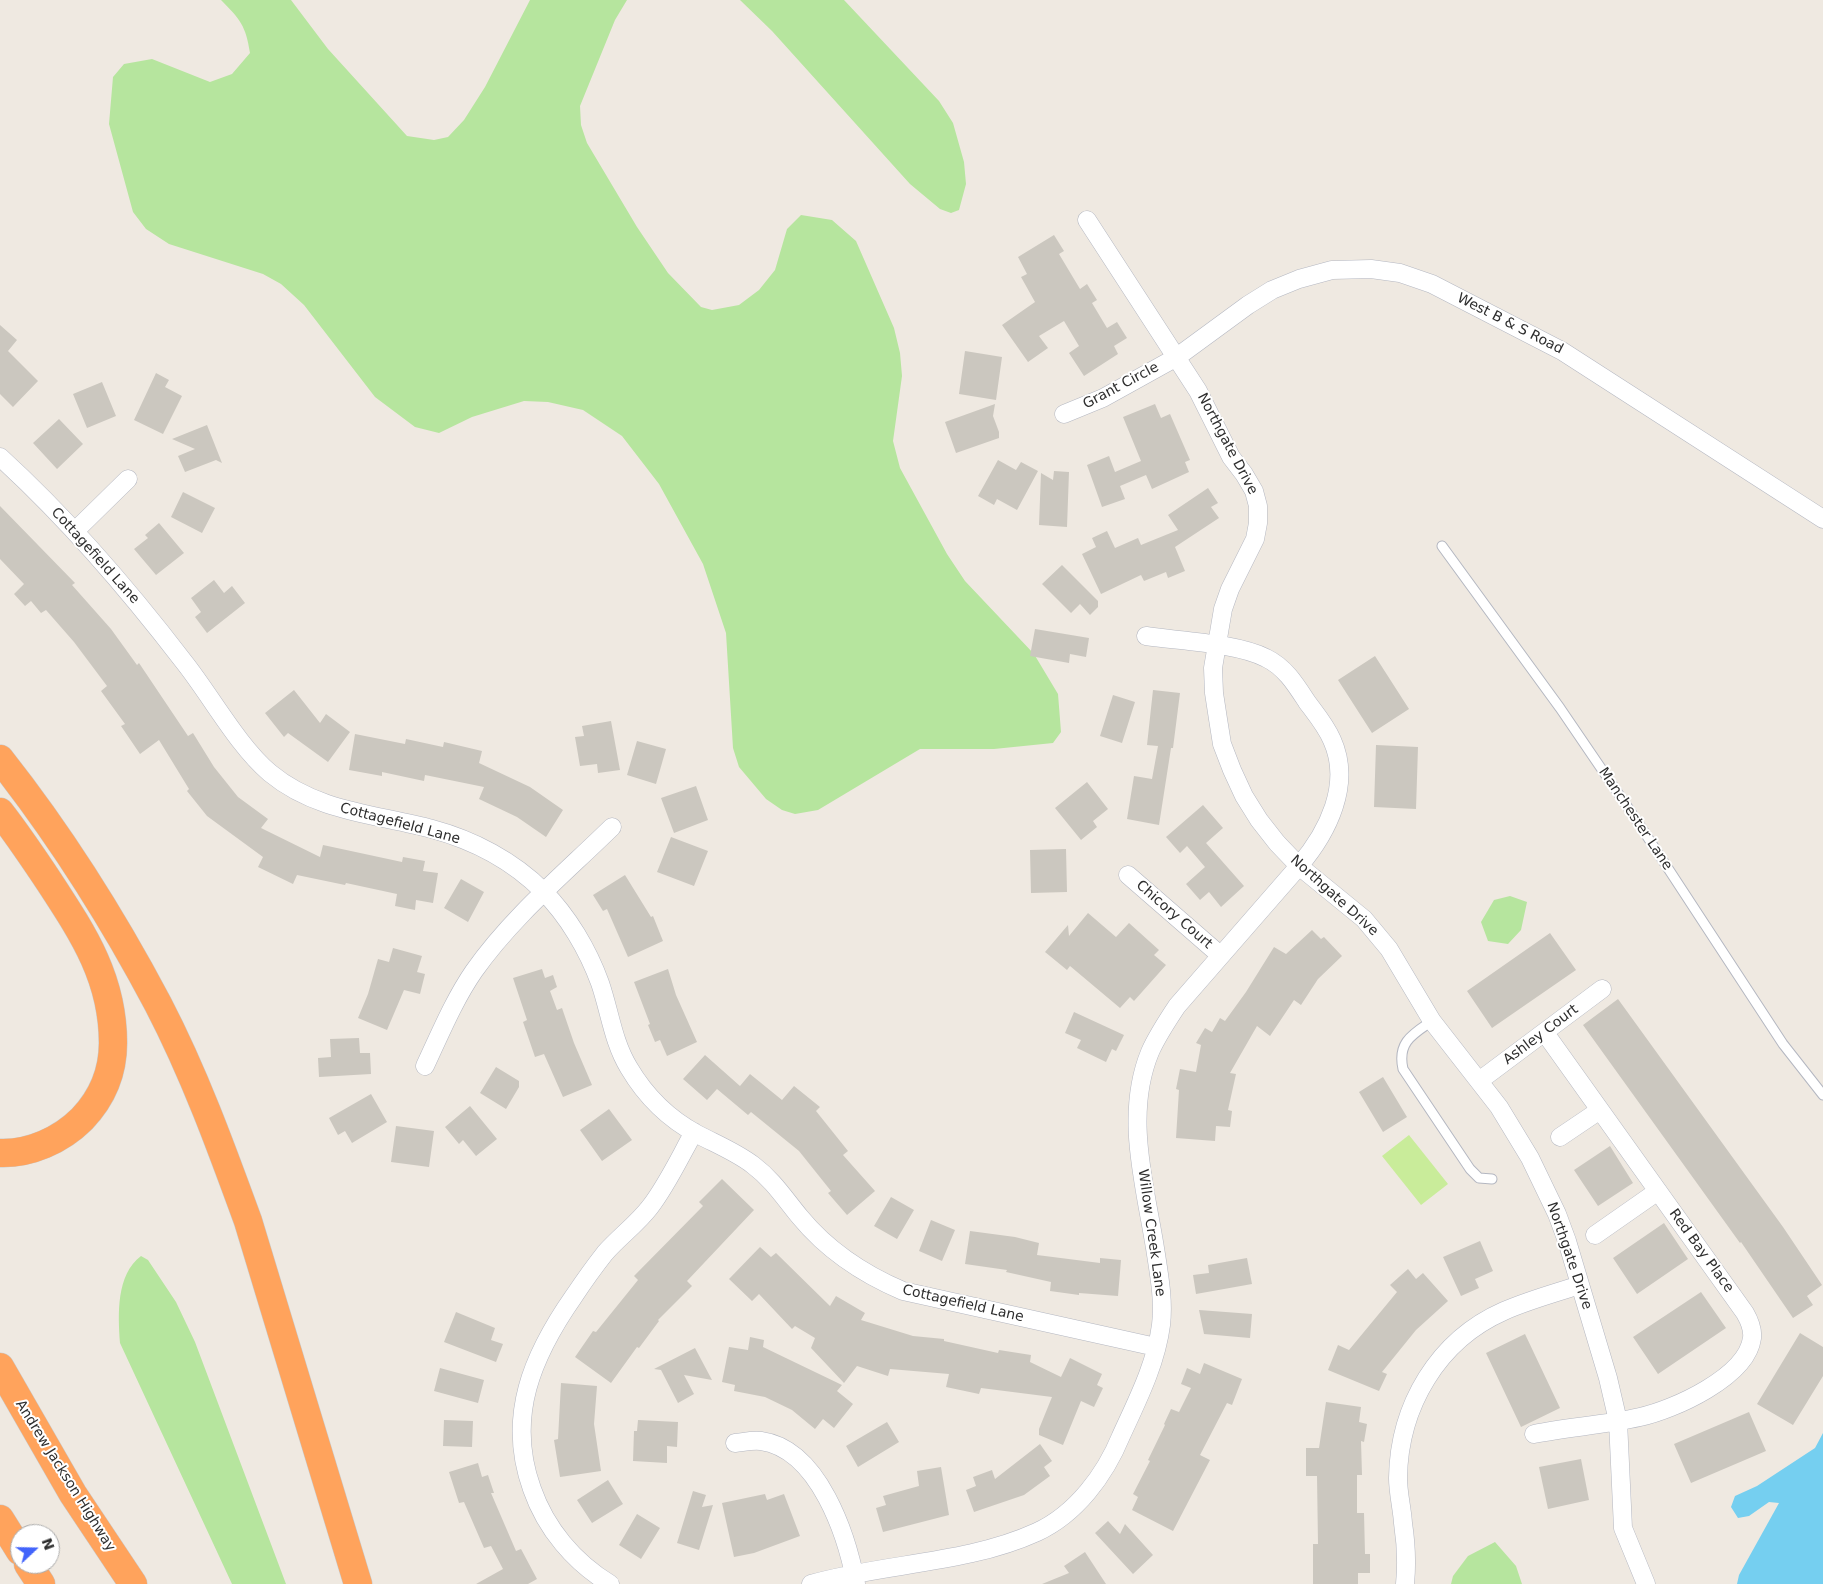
<!DOCTYPE html>
<style>
body{margin:0}
#map{position:relative;width:1823px;height:1584px;overflow:hidden;background:#efe9e1;font-family:"DejaVu Sans",sans-serif}
canvas{display:block}
.north{position:absolute;left:10px;top:1524px;width:50px;height:50px;box-sizing:border-box;background:#fff;border:1px solid #ababab;border-radius:50%;rotate:69deg;font-size:14px;font-weight:700;line-height:20px;text-align:center;color:#2e2e2e}
.north::after{content:'';display:block;margin:auto;width:18px;height:22px;background:#4264fb;clip-path:polygon(50% 0,100% 100%,50% 72%,0 100%)}
</style>
<div id="map">
<canvas width="1823" height="1584"></canvas>
<div class="north">N</div>
</div>
<script>
const g = document.querySelector('canvas').getContext('2d');
g.lineJoin = 'round';
function paint(path, color) {
  g.fillStyle = color;
  g.fill(path, 'evenodd');
}
function stroke(path, color, width, dash) {
  g.strokeStyle = color;
  g.lineWidth = width;
  g.lineCap = dash ? 'butt' : 'round';
  g.setLineDash(dash || []);
  g.stroke(path);
}
function label(font, color, halo, rows, align = 'center') {
  g.font = font + ' "DejaVu Sans",sans-serif';
  g.lineWidth = 4;
  g.setLineDash([]);
  g.textBaseline = 'middle';
  g.strokeStyle = halo;
  g.fillStyle = color;
  for (const [text, x, y, turn = 0] of rows) {
    g.save();
    g.translate(x, y);
    g.rotate((+turn || 0) * Math.PI / 180);
    g.textAlign = isNaN(turn) ? turn : align;
    if (halo) g.strokeText(text, 0, 0);
    g.fillText(text, 0, 0);
    g.restore();
  }
}
const green = new Path2D(`
 M221 0H291L328 49 407 136 434 140 448 137 464 120 485 87 530 0H627L615 20 580 106 581 125 587 143 637 227 668 273 701 307 712 310 739 305 759 290 775 270 787 229 801 215 832 220 856 241 894 328 900 353 902 376 893 441 900 468 947 554 965 581 1034 654 1058 694 1061 732 1053 743 994 749H920L818 810 795 814 782 810 766 799 739 767 733 748 726 633 703 564 659 484 622 436 583 410 548 402 524 401 472 417 439 433 415 427 375 397 304 305 281 284 263 274 169 244 146 229 133 212 109 124 113 77 124 64 152 59 210 82 232 74 250 53C246 26 240 19 221 0Z
 M740 0H844L939 101 953 123 964 162 966 184 959 210 951 213 940 209 910 184 772 31Z
 M1510 896 1527 902 1521 930 1508 944 1488 941 1481 922 1494 900Z
 M141 1256 148 1260 176 1302 195 1342 286 1584H232L120 1343C118 1314 116 1275 141 1256Z
 M1495 1542 1516 1566 1522 1584H1451L1453 1576 1468 1556Z`);
const pitch = new Path2D(`
 M1409 1135 1448 1184 1421 1205 1382 1156Z`);
const water = new Path2D(`
 M1823 1433V1584H1737L1739 1575 1779 1503 1769 1502 1749 1516 1738 1518 1731 1507 1735 1496 1757 1486 1815 1448Z`);
const building = new Path2D(`
 M1054 235 1064 251 1059 254 1080 289 1087 284 1097 300 1092 303 1107 328 1117 322 1127 338 1114 346 1118 354 1084 376 1069 353 1079 346 1064 321 1039 336 1048 348 1028 362 1002 325 1035 302 1021 277 1027 274 1018 257Z
 M0 325 17 340 8 351 38 381 13 407 0 394Z
 M965 351 1002 357 996 400 959 394Z
 M156 373 169 380 165 387 182 396 163 434 134 420Z
 M102 382 116 416 87 428 73 394Z
 M995 404 993 416 999 432V438L956 453 945 422Z
 M1155 404 1161 418 1170 414 1190 460 1185 462 1189 472 1152 489 1146 475 1120 486 1125 499 1102 507 1087 465 1109 456 1115 472 1141 461 1123 417Z
 M59 419 83 444 57 469 33 443Z
 M207 425 222 463 216 460 185 472 178 456 195 449 172 439Z
 M998 460 1016 470 1021 462 1038 471 1017 510 997 499 994 505 978 496Z
 M1054 471 1069 472 1067 527 1039 525 1041 473 1053 480Z
 M1208 488 1218 503 1211 507 1219 518 1175 547 1185 571 1168 578 1166 572 1144 581 1141 575 1101 594 1082 554 1096 547 1092 538 1107 531 1115 548 1138 538 1141 545 1178 530 1168 515Z
 M183 492 215 508 202 533 171 517Z
 M0 506 75 583 72 585 111 629 137 665 139 663 188 736 193 733 214 767 238 797 268 819 261 828 320 857 323 845 402 862 403 857 425 861 423 871 438 873 433 903 416 900 415 910 395 906 397 894 346 883 345 885 297 875 293 884 258 867 263 857 207 816 187 791 189 789 159 740 140 754 121 726 125 724 101 691 107 686 74 642 46 610 41 613 31 601 25 606 14 594 24 584 0 559Z
 M159 523 184 553 156 575 134 549 148 538 145 535Z
 M1062 565 1098 601V607L1090 615 1080 604 1071 613 1042 584Z
 M214 580 224 593 232 586 245 603 207 633 195 617 201 612 191 598Z
 M1035 629 1089 638 1086 657 1070 654 1069 663 1030 656Z
 M1375 656 1409 709 1372 733 1338 680Z
 M294 690 320 723 326 714 350 732 328 762 288 733 284 737 265 713Z
 M1153 690 1180 693 1173 748H1171L1159 825 1127 819 1134 776 1152 779 1158 746 1147 745Z
 M1113 695 1135 702 1122 743 1100 736Z
 M611 721 620 770 598 773 597 764 580 766 575 737 584 736 582 726Z
 M355 734 405 744 406 739 443 747 444 742 482 751 479 763 530 787 563 810 546 837 517 817 479 799 484 787 425 775 424 781 382 772V776L349 770Z
 M637 741 666 749 656 784 627 775Z
 M1376 745 1418 747 1416 809 1374 807Z
 M1087 782 1108 809 1093 821 1097 827 1081 840 1055 808Z
 M696 786 708 820 674 833 661 798Z
 M1203 805 1223 828 1206 843 1244 886 1221 907 1209 892 1200 900 1186 884 1205 867 1187 846 1180 853 1166 837Z
 M671 837 708 851 694 886 657 872Z
 M1066 849 1067 892 1031 893 1030 850Z
 M625 875 651 917 653 916 663 941 628 957 607 909 603 911 593 895Z
 M461 879 484 892 468 922 444 908Z
 M1088 913 1116 937 1129 923 1159 950 1154 955 1166 965 1134 1001 1130 997 1120 1008 1070 966 1067 970 1045 952 1068 925 1069 936Z
 M1312 930 1321 939 1324 937 1342 956 1318 979 1301 1005 1294 1000 1270 1036 1257 1026 1230 1073 1236 1074 1228 1110 1232 1111 1230 1127 1216 1126 1215 1141 1176 1138 1179 1090 1176 1089 1180 1069 1196 1072 1201 1045 1196 1043 1205 1028 1212 1032 1220 1018 1225 1021 1246 992 1274 947 1286 954Z
 M1550 933 1576 970 1492 1028 1467 991Z
 M393 948 422 956 417 972 425 974 420 994 404 990 387 1030 358 1018 368 994 378 959 389 962Z
 M542 969 545 978 553 975 557 987 550 991 557 1010 562 1008 574 1043 592 1085 563 1097 544 1054 535 1057 523 1022 527 1020 513 978Z
 M668 969 676 995 697 1042 667 1056 660 1040 655 1042 648 1025 650 1024 634 982Z
 M1618 999 1783 1227 1822 1285 1807 1296 1813 1305 1793 1318 1741 1242 1740 1243 1583 1025Z
 M1074 1012 1124 1035 1116 1051 1112 1049 1106 1062 1077 1048 1081 1040 1065 1033Z
 M359 1038 360 1053H370L371 1074 319 1077 318 1058 331 1057 330 1039Z
 M705 1055 740 1086 750 1074 782 1100 794 1086 820 1107 816 1111 848 1151 843 1155 875 1191 847 1215 828 1193 831 1191 799 1151 751 1112 748 1115 717 1089 707 1100 683 1079Z
 M496 1067 519 1081V1087L506 1109 480 1093Z
 M1383 1077 1407 1117 1383 1132 1359 1092Z
 M371 1094 387 1122 352 1143 345 1131 338 1135 329 1118Z
 M470 1106 497 1139 476 1156 463 1140 459 1144 445 1127Z
 M609 1109 632 1140 602 1161 580 1130Z
 M396 1126 434 1131 429 1167 391 1162Z
 M1610 1146 1633 1183 1598 1206 1574 1170Z
 M722 1179 754 1210 687 1281 692 1286 658 1320 659 1321 639 1348 637 1347 611 1383 575 1357 593 1331 596 1332 638 1280 634 1276 703 1206 699 1202Z
 M891 1197 914 1210 897 1239 874 1226Z
 M931 1220 955 1230 942 1261 919 1251Z
 M1664 1223 1688 1259 1637 1294 1613 1258Z
 M970 1231 1015 1237 1039 1243 1037 1255 1100 1263V1258L1121 1260 1118 1296 1079 1293V1295L1050 1291 1051 1282 1006 1272 1007 1270 965 1264Z
 M1480 1241 1493 1271 1475 1279 1479 1288 1461 1296 1443 1257Z
 M760 1247 771 1257 776 1253 830 1306 836 1296 865 1313 861 1320 913 1336 944 1339V1341L998 1353 999 1350 1031 1355 1030 1362 1061 1377 1070 1358 1102 1374 1097 1385 1103 1388 1094 1407 1081 1401 1063 1445 1039 1435V1429L1052 1397 981 1388 979 1394 946 1387 949 1374 890 1369 888 1376 857 1366 844 1383 811 1348 815 1338 795 1326 792 1329 759 1294 752 1301 729 1279Z
 M1247 1258 1252 1284 1196 1294 1193 1275 1209 1273 1208 1265Z
 M1408 1269 1416 1279 1423 1273 1448 1301 1416 1330 1382 1372 1387 1374 1379 1391 1328 1370 1338 1345 1349 1350 1397 1292 1390 1285Z
 M1701 1292 1726 1328 1658 1374 1633 1337Z
 M1199 1310 1252 1314 1250 1338 1204 1334Z
 M456 1312 495 1328 491 1340 503 1344 496 1362 444 1342Z
 M1800 1333 1823 1347V1376L1793 1425 1757 1404Z
 M1525 1334 1560 1408 1521 1427 1486 1353Z
 M750 1337 764 1340 763 1347 842 1385 837 1391 853 1404 834 1428 823 1419 815 1429 792 1410 765 1397 734 1391 735 1385 722 1382 729 1347 748 1350Z
 M695 1348 712 1380 684 1375 694 1394 678 1403 661 1370 654 1369Z
 M1204 1363 1242 1379 1232 1405 1227 1403 1200 1455 1210 1460 1173 1531 1132 1510 1138 1497 1133 1494 1150 1461 1148 1460 1165 1425 1164 1424 1171 1409 1179 1412 1191 1388 1181 1384 1187 1368 1200 1374Z
 M440 1368 484 1380 478 1403 434 1391Z
 M561 1383 597 1386 594 1424 601 1471 560 1477 554 1440 558 1439Z
 M1326 1402 1361 1407 1359 1422 1367 1424 1364 1442 1361 1441 1362 1475H1357V1513H1364L1365 1554H1370V1573H1358V1584H1313V1544H1318L1317 1476H1306V1448H1319Z
 M1749 1412 1766 1451 1691 1483 1674 1444Z
 M444 1420 473 1421 472 1447 443 1446Z
 M638 1420 678 1422 677 1447 667 1446V1463L633 1461 634 1431H637Z
 M887 1422 899 1442 858 1467 846 1446Z
 M1040 1444 1052 1461 1044 1467 1050 1476 1024 1495 974 1512 966 1490 976 1486 973 1477 992 1470 995 1479Z
 M1581 1459 1589 1500 1548 1509 1539 1467Z
 M478 1463 482 1477 488 1475 494 1493H491L516 1551 521 1549 537 1579 528 1584H476L503 1569 491 1546 484 1548 464 1502 459 1503 449 1472Z
 M941 1467 949 1515 883 1532 876 1508 886 1505 883 1496 919 1486 917 1471Z
 M608 1480 623 1504 592 1523 577 1500Z
 M693 1491 706 1495 702 1507 713 1505 699 1550 677 1543Z
 M765 1494 767 1500 784 1494 800 1536 754 1553 734 1557 722 1503Z
 M637 1514 660 1528 641 1559 619 1545Z
 M1108 1521 1120 1534 1125 1524 1153 1555 1133 1574 1095 1533Z
 M1085 1552 1106 1584H1042L1069 1573 1064 1566Z`);
const service = new Path2D(`
 M1442 546 1560 708 1637 821 1783 1044 1823 1095
 M1432 1021C1413 1034 1397 1042 1403 1069L1470 1169 1479 1178 1492 1179`);
const minor = new Path2D(`
 M1087 220 1198 391 1231 457 1244 474 1254 491 1258 506V523L1255 539 1230 589 1223 609 1213 668 1214 693 1218 719 1222 744 1232 770 1244 796 1259 820 1277 843 1299 866 1364 919 1389 949 1432 1021 1499 1107 1530 1158 1557 1214 1567 1241 1608 1378 1618 1421 1623 1528 1646 1584
 M1064 414 1103 398 1177 357 1248 305 1272 290 1299 279 1332 270 1371 269 1400 273 1432 284 1562 351 1823 519
 M0 457C68 519 128 589 184 662 211 696 238 746 270 773 317 812 376 814 432 829 473 840 513 861 543 891 568 916 588 950 600 983 610 1012 613 1042 629 1068 645 1095 669 1119 697 1134 716 1144 736 1152 753 1165 773 1180 785 1199 800 1217 828 1251 863 1274 903 1291L1156 1347
 M75 531 128 479
 M1128 875 1220 955
 M425 1066C440 1034 454 1000 474 971 512 917 565 873 612 827
 M1479 1081 1602 989
 M1560 1137 1600 1110
 M1595 1235 1658 1191
 M1534 1434C1569 1427 1605 1425 1640 1417 1673 1410 1747 1377 1752 1338 1753 1330 1749 1320 1745 1313L1545 1033
 M735 1443C744 1442 752 1440 761 1441 819 1449 847 1536 856 1584
 M610 1584C574 1562 546 1529 532 1489 506 1417 532 1356 574 1296 584 1281 594 1267 605 1253 619 1237 637 1224 650 1207 667 1185 680 1157 694 1132
 M811 1584C884 1563 967 1564 1037 1532 1076 1514 1105 1475 1121 1436 1137 1401 1156 1364 1161 1325 1164 1300 1159 1274 1155 1248 1145 1185 1124 1115 1150 1052 1157 1036 1167 1021 1177 1006L1299 866C1328 832 1352 784 1332 740 1326 726 1316 714 1307 702 1296 685 1285 667 1266 658 1237 643 1179 641 1146 636
 M1405 1584C1407 1564 1406 1543 1403 1523 1402 1508 1398 1493 1398 1478 1399 1406 1438 1340 1504 1311 1529 1300 1555 1293 1580 1285`);
const motorway = new Path2D(`
 M0 759C60 835 113 919 158 1004 194 1073 221 1147 248 1221L358 1584
 M0 812C18 835 34 859 50 883 84 935 113 979 113 1043 113 1072 102 1098 82 1119 61 1140 30 1154 0 1153
 M0 1367 73 1494 133 1584
 M0 1519 20 1551
 M28 1564 41 1584`);
const streetNames = [
 ["West B & S Road",1510,324,27],
 ["Grant Circle",1121,386,-28],
 ["Northgate Drive",1227,444,62],
 ["Cottagefield Lane",95,556,48],
 ["Manchester Lane",1635,819,56],
 ["Cottagefield Lane",400,824,15],
 ["Northgate Drive",1334,896,42],
 ["Chicory Court",1174,915,41],
 ["Ashley Court",1541,1035,-37],
 ["Willow Creek Lane",1151,1233,82],
 ["Red Bay Place",1701,1251,54],
 ["Northgate Drive",1569,1256,71],
 ["Cottagefield Lane",963,1304,13],
 ["Andrew Jackson Highway",65,1476,58]
];
paint(green, '#b6e59e');
paint(pitch, '#c9ec9a');
paint(water, '#75cff0');
paint(building, '#cbc7bf');
stroke(service, '#b4b7c1', 11);
stroke(minor, '#b4b7c1', 19);
stroke(motorway, '#c9c9c9', 29);
stroke(service, '#fff', 9);
stroke(minor, '#fff', 18);
stroke(motorway, '#ffa35c', 28);
label('14px', '#2e2e2e', '#fff', streetNames);
</script>
